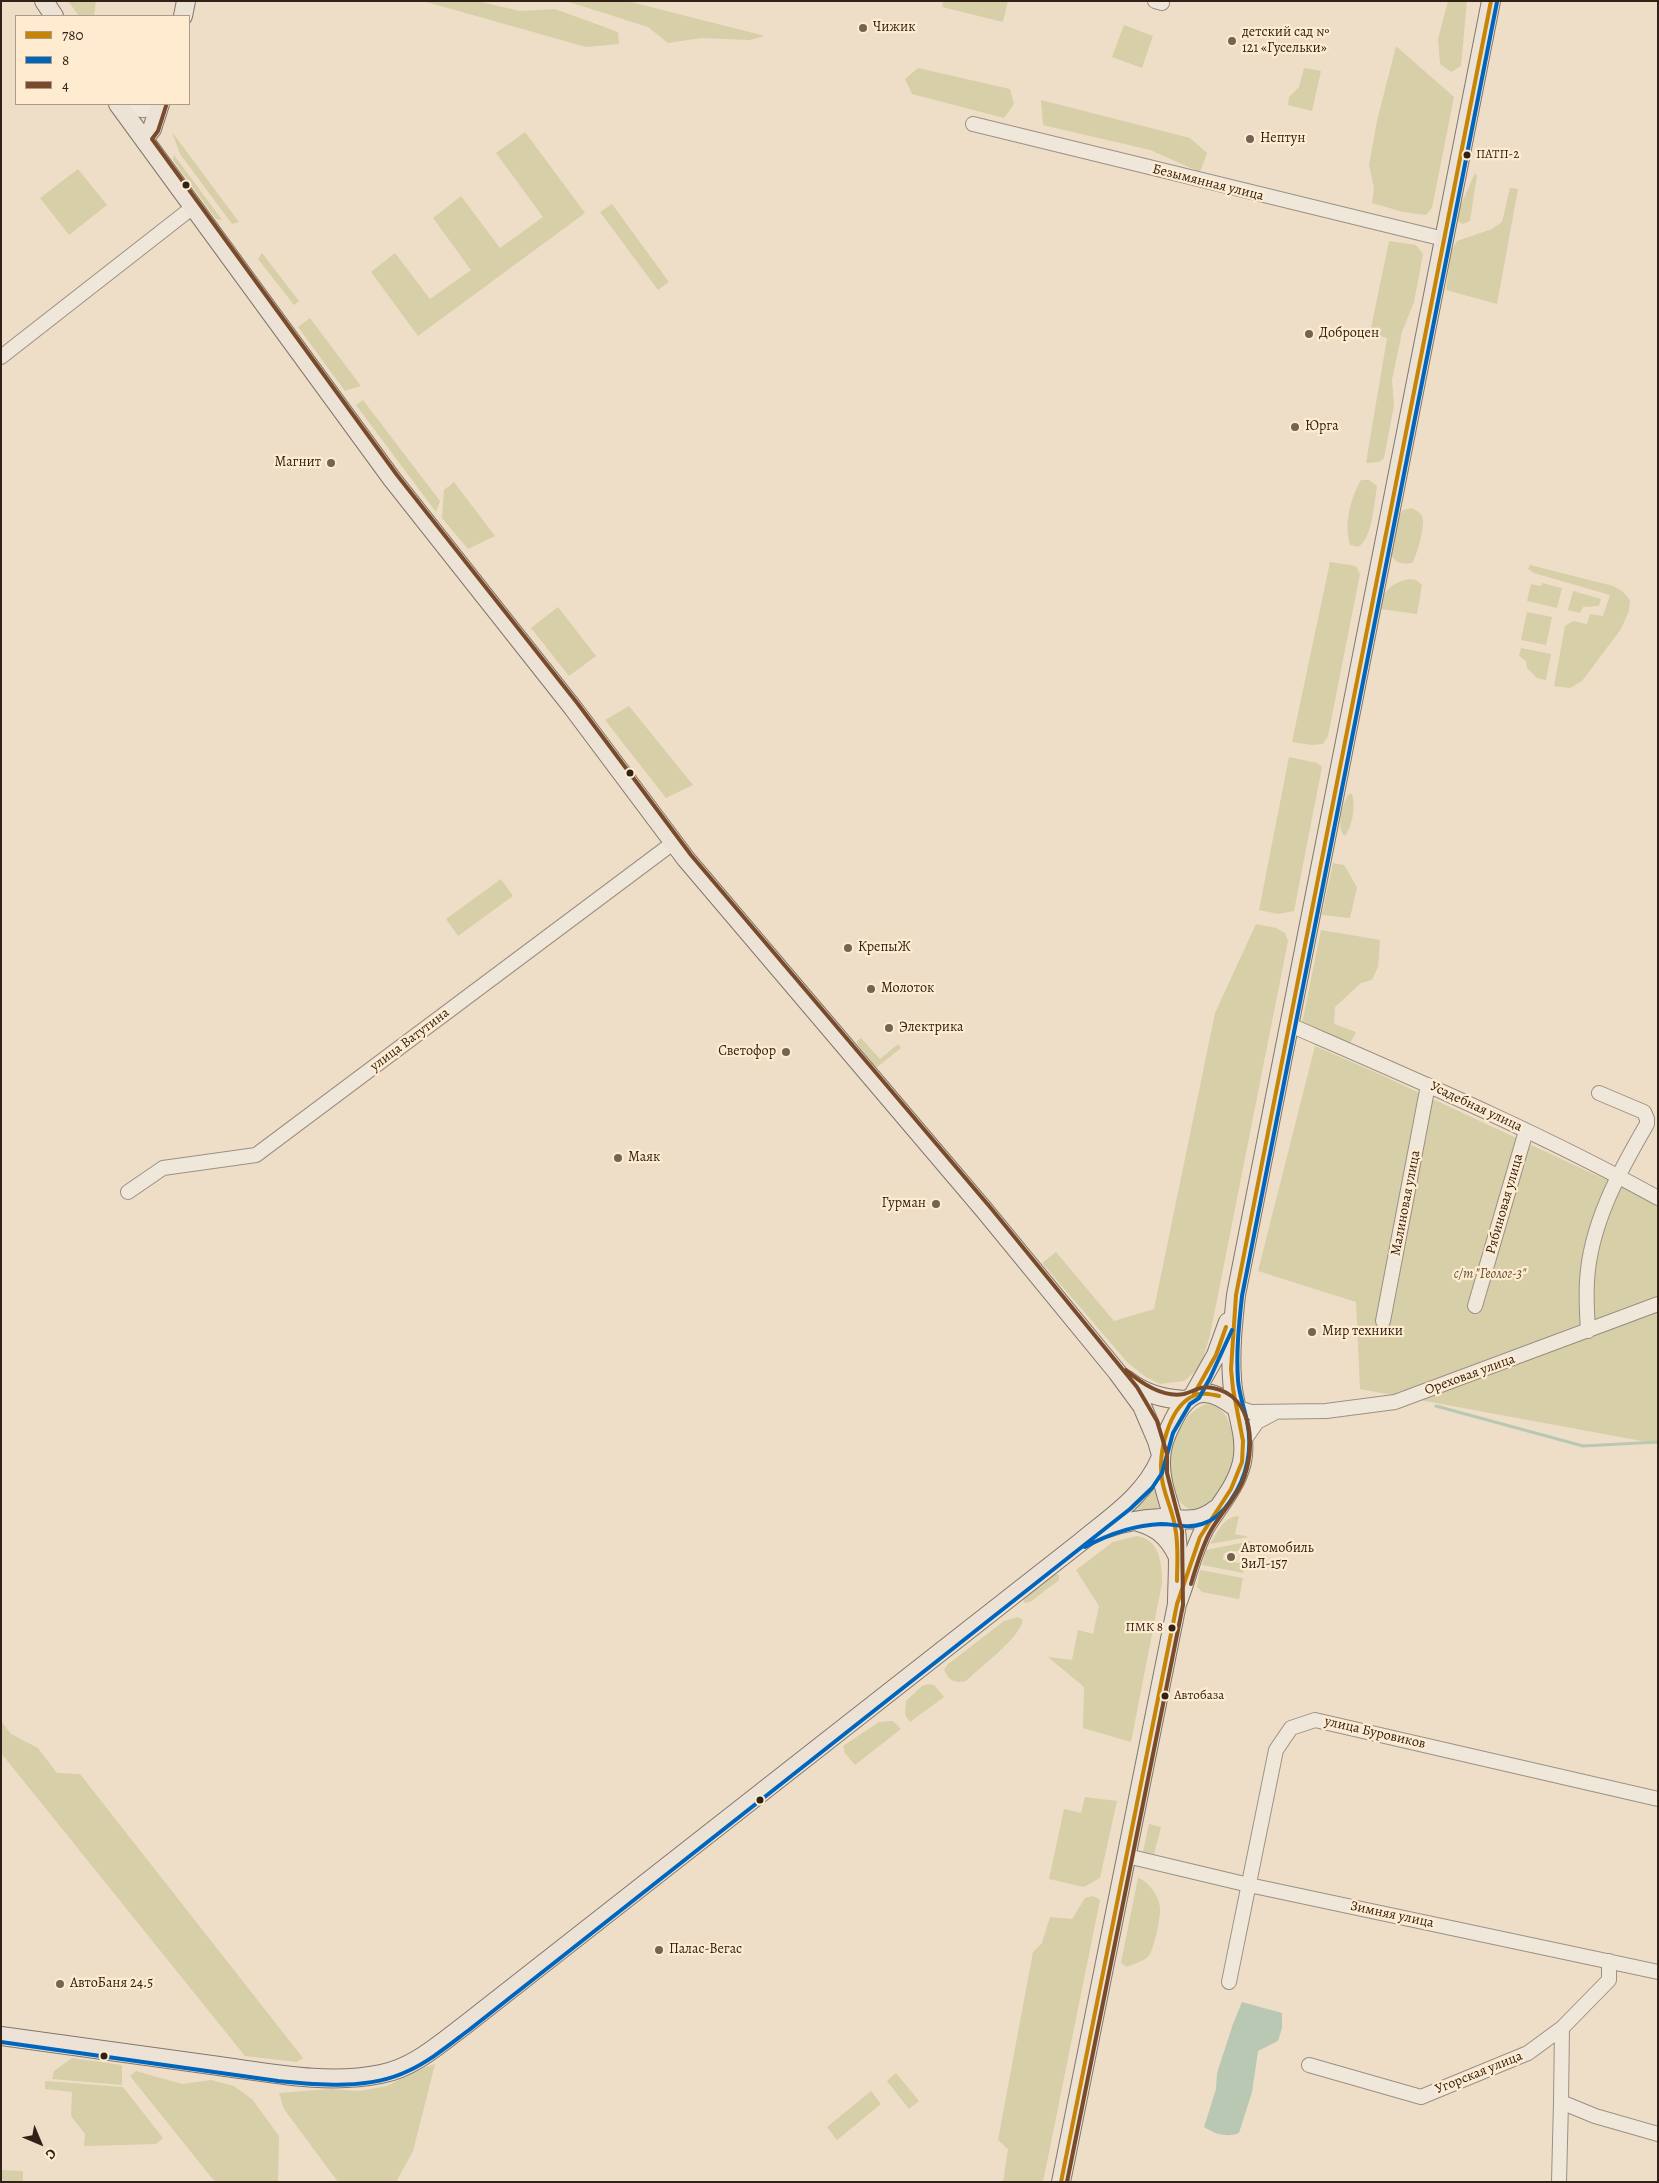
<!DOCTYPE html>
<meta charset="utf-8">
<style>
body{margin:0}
#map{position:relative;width:1659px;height:2183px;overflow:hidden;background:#eedec7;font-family:Alegreya,serif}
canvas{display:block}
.frame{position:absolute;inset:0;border:2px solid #322116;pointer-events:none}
.legend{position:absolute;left:15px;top:15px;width:175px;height:90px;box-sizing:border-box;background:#ffecd0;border:1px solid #ad9b86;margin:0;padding:6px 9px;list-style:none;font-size:15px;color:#322116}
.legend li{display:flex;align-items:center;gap:10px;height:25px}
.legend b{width:25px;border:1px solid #ad9b86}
.north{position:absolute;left:15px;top:2118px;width:50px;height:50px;-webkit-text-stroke:4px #ffecd0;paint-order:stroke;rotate:135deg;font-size:14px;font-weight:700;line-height:20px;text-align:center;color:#322116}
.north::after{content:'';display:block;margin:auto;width:18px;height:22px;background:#322116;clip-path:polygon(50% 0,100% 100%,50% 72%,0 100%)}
</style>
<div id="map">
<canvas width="1659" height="2183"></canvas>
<div class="frame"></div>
<ul class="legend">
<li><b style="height:6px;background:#c68506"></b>780</li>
<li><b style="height:6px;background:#0065bd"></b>8</li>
<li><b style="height:6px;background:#7a4b2a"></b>4</li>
</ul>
<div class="north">С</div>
</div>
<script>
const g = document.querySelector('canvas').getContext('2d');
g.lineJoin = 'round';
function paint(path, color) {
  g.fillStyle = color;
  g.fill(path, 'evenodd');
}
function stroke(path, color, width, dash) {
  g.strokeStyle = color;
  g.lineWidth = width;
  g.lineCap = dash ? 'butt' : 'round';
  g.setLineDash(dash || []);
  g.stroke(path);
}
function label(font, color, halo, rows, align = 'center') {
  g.font = font + ' Alegreya,serif';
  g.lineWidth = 4.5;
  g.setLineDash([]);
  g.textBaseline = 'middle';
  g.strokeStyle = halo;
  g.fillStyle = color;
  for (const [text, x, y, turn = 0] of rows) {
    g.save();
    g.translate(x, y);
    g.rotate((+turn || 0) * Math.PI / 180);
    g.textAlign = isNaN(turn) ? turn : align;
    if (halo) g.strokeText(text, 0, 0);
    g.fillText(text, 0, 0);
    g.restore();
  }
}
const green = new Path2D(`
 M68 1H96L94 16H79Z
 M423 1H477L520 11 555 9 618 32 619 44 586 47Z
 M566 1H627L765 36 750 40 701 38 668 43 648 27Z
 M943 1H1008L1003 22 942 7Z
 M1448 1H1467L1461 66 1451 72 1440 64 1438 39Z
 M1124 25 1153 36 1142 68 1112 57Z
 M1396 46 1454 97 1432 208 1426 215 1403 212 1372 203 1374 188 1369 165 1377 121Z
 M918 68 1010 89 1014 104 1004 118 912 94 905 79Z
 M1304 68 1321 71 1312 111 1288 105 1289 97 1299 87Z
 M1041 100 1190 138 1207 153 1200 172 1150 150 1043 125Z
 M172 132 239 222 232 224 180 154Z
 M525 132 585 213 418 336 371 272 395 253 430 299 471 270 433 218 461 196 500 248 543 217 496 153Z
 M174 155 222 220 216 219 173 160Z
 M78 169 107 205 69 235 40 198Z
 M1475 173 1477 175 1470 221 1462 224 1457 220 1459 209Z
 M1510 188 1518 189 1497 304 1446 290 1451 252 1457 241 1492 229 1502 222Z
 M612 204 669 282 658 290 600 212Z
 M1389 241 1416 245 1423 254 1414 302 1402 332 1392 380 1394 405 1384 458 1379 462 1366 463 1387 338 1370 333Z
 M262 253 299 301 294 305 258 259Z
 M310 318 361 386 345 391 298 327Z
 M363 400 440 501 436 512 356 405Z
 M1361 480H1369L1377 486C1374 503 1373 538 1358 547L1350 545C1344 524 1350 499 1361 480Z
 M454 482 495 536 468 549 442 518 444 490Z
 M1412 508C1417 511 1422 513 1423 519 1424 529 1417 556 1412 563 1401 565 1395 563 1390 553L1398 518 1403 510Z
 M1330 562 1356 566 1360 574 1328 736 1323 744 1312 745 1292 742Z
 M1530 565 1613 586 1622 591 1630 600 1629 611 1621 629 1582 681 1570 688 1554 686 1565 626 1573 621 1587 624 1590 614 1603 616 1610 595 1534 573 1528 569Z
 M1409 579 1416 580 1422 585 1417 614 1380 609C1382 590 1392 583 1409 579Z
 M1542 583 1562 588 1557 608 1527 601 1531 584 1541 586Z
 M1573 591 1601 599 1599 606 1583 607 1580 613 1568 610Z
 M558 607 596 656 569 676 531 628Z
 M1527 612 1552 617 1546 645 1521 640Z
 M1521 648 1551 654 1546 680 1537 678 1527 668 1526 661 1519 656Z
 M629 706 693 785 666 798 605 720Z
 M1289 757 1317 763 1322 767 1294 911 1278 914 1259 910Z
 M1351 793C1357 803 1352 827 1345 836 1335 828 1343 804 1348 795Z
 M1333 863 1344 865 1357 887 1350 918 1322 915Z
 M501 879 513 896 458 936 446 919Z
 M1256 924 1276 928 1285 933 1288 941 1210 1335 1202 1361 1195 1372 1184 1381 1160 1384 1146 1377 1128 1363 1042 1263 1056 1252 1114 1321 1154 1309 1215 1013Z
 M1321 930 1380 940 1378 967 1372 980 1361 983 1335 1007 1334 1024 1356 1032 1349 1045 1302 1023Z
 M861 1038 880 1059 898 1044 901 1048 876 1068 857 1044V1041Z
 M1315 1046 1379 1074 1658 1204V1444L1360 1389 1356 1302 1258 1271Z
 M1206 1404C1222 1406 1227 1415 1231 1429 1235 1441 1235 1454 1232 1466 1227 1485 1203 1526 1181 1503 1157 1477 1174 1415 1206 1404Z
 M1155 1482 1162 1513 1122 1515Z
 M1239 1516 1235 1534 1249 1537 1210 1544C1217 1533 1224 1516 1239 1516Z
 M1136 1536C1160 1539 1162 1563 1162 1583L1131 1742 1083 1728 1084 1687 1048 1657 1072 1660 1078 1630 1093 1634 1099 1606 1076 1570 1113 1542Z
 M1251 1541 1249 1549 1224 1553 1223 1560 1245 1564 1243 1573 1202 1565 1206 1550Z
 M1200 1570 1243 1578 1239 1599 1202 1592 1197 1587Z
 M1054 1573 1059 1575V1580L1030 1602 1024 1603 1023 1598Z
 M1018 1617 1023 1620C1020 1638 980 1667 966 1681 954 1684 949 1680 944 1670L947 1665 1004 1621Z
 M929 1684 934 1685 944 1697 910 1722 905 1715 906 1701 922 1686Z
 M1 1721 11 1734 38 1748 57 1773 80 1774 303 2058 297 2062 245 2056 1 1753Z
 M893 1721 901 1729 855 1765 845 1753 843 1746 879 1722Z
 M1085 1797 1117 1801 1100 1878 1084 1887 1049 1879 1064 1809 1081 1813Z
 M1149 1824 1161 1827 1154 1854 1143 1852Z
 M1138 1878C1148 1880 1160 1898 1160 1908 1161 1916 1154 1947 1150 1954 1146 1961 1135 1963 1127 1967L1121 1963Z
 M1093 1896 1100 1900 1043 2182H1003L1008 2149 998 2140 1033 1952 1042 1943 1050 1917 1072 1919 1085 1898Z
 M72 2058 122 2065V2085L52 2079 54 2071Z
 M435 2064 413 2151 396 2182H338L284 2109 279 2093 330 2089 360 2091 387 2086 417 2070Z
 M136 2071 182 2084 211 2080 234 2086 252 2099 279 2136 278 2182H215L130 2076Z
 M896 2073 919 2101 909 2109 887 2081Z
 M45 2081 123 2087 163 2138 156 2144 84 2146 85 2134 71 2116 72 2092 45 2089Z
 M871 2091 881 2104 837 2140 827 2127Z
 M1 2170 23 2171V2182H1Z`);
const water = new Path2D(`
 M1242 2002 1282 2013V2028L1278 2041 1258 2051 1252 2092 1239 2133C1227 2138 1215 2134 1204 2127L1216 2089 1217 2073 1233 2024Z`);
const stream = new Path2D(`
 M1436 1406 1583 1446 1658 1442`);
const minor = new Path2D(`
 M1155 1 1162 3
 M125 104C136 110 147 114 158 104
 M973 124 1444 239
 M1 357 193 207
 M1290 1025C1414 1079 1539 1132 1658 1198
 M128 1192 163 1168 256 1155 673 843
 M1475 1306 1526 1131
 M1383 1321 1428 1085
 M1588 1331C1587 1315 1586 1298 1587 1281 1590 1225 1619 1172 1647 1124V1119L1644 1112 1599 1093
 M1235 1407 1251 1412 1326 1411 1395 1402 1658 1304
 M1243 1442 1257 1422 1274 1413
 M1127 1856 1249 1885 1658 1972
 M1229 1982 1276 1750 1291 1728 1315 1720 1658 1799
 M1562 2028 1609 1980V1961
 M1309 2065 1421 2097 1528 2053 1562 2028 1561 2102 1595 2116 1658 2134
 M1559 2182 1561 2102`);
const major = new Path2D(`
 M44 1 54 16
 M183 16 186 1
 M118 104 392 479 573 708 686 859 985 1211 1117 1372 1142 1406 1157 1441 1161 1455
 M144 139 152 129 160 104
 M1127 1380C1144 1394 1164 1399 1185 1400
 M1194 1394 1216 1355 1228 1322
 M1138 1522C1158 1528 1168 1537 1177 1555
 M1104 1529C1123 1522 1140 1519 1161 1518 1184 1518 1196 1525 1216 1509
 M1177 1604C1187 1579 1192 1552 1205 1528 1218 1506 1236 1488 1242 1462 1248 1434 1233 1407 1232 1379 1230 1351 1233 1323 1236 1295L1491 1
 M1 2036C74 2046 146 2056 219 2066 271 2073 328 2085 381 2074 413 2068 440 2044 465 2025L1082 1541C1111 1517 1145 1495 1160 1459
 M1061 2182 1177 1604C1177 1580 1180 1555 1176 1531 1172 1507 1160 1486 1161 1460 1161 1447 1167 1432 1173 1421 1189 1388 1207 1385 1235 1407`);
const bus1 = new Path2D(`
 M1194 1394 1216 1355 1226 1327
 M1177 1581C1177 1563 1179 1545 1175 1527 1173 1511 1164 1495 1162 1479 1158 1454 1168 1408 1193 1396 1202 1392 1210 1394 1219 1396
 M1061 2182 1177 1604 1200 1537 1231 1489 1242 1462 1243 1441 1233 1389 1231 1369 1236 1295 1491 1`);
const bus2 = new Path2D(`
 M1085 1547C1109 1534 1133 1525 1161 1524 1175 1524 1188 1529 1202 1524 1215 1520 1224 1511 1231 1500 1247 1477 1253 1449 1247 1421 1244 1407 1239 1394 1238 1380 1236 1352 1239 1324 1242 1296L1497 2
 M1 2042 278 2081C320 2085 369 2090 408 2071 430 2061 449 2045 469 2030L1130 1509 1152 1488 1162 1473 1173 1433 1190 1404 1199 1398 1210 1378 1232 1330`);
const bus3 = new Path2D(`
 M166 106 158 131 152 139 397 475 578 704 691 855 990 1207 1137 1387 1157 1421 1167 1454V1473L1182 1531 1183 1605 1067 2182
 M1126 1370C1141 1383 1163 1398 1184 1394 1195 1391 1201 1385 1213 1388 1255 1396 1256 1451 1242 1483 1234 1501 1218 1516 1209 1534 1201 1550 1196 1567 1191 1584`);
const markers = [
 [863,28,5,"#746354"],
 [1232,41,5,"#746354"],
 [1250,139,5,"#746354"],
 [1467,155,4.5,"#322116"],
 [186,185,4.5,"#322116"],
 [1309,334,5,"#746354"],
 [1295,427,5,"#746354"],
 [331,463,5,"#746354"],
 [630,773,4.5,"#322116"],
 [848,948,5,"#746354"],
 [871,989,5,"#746354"],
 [889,1028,5,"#746354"],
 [786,1052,5,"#746354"],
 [618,1158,5,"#746354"],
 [936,1204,5,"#746354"],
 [1312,1332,5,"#746354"],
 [1231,1557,5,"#746354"],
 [1172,1628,4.5,"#322116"],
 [1165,1696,4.5,"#322116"],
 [760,1800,4.5,"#322116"],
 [659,1950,5,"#746354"],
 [60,1984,5,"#746354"],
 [104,2056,4.5,"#322116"]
];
const busNames = [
 ["ПАТП-2",1476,155],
 ["ПМК 8",1163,1628,"right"],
 ["Автобаза",1174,1696]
];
const poiNames = [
 ["Чижик",873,28],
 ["детский сад №",1242,33],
 ["121 «Гусельки»",1242,49],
 ["Нептун",1260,139],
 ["Доброцен",1319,334],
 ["Юрга",1305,427],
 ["Магнит",321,463,"right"],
 ["КрепыЖ",858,948],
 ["Молоток",881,989],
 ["Электрика",899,1028],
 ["Светофор",776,1052,"right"],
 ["Маяк",628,1158],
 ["Гурман",926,1204,"right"],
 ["Мир техники",1322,1332],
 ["Автомобиль",1241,1549],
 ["ЗиЛ-157",1241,1565],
 ["Палас-Вегас",669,1950],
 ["АвтоБаня 24.5",70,1984]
];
const streetNames = [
 ["Безымянная улица",1208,183,14],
 ["улица Ватутина",410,1040,-37],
 ["Усадебная улица",1476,1107,25],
 ["Малиновая улица",1406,1203,-79],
 ["Рябиновая улица",1505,1204,-74],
 ["Ореховая улица",1470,1375,-20],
 ["улица Буровиков",1375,1733,13],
 ["Зимняя улица",1392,1915,12],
 ["Угорская улица",1479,2073,-22]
];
const parkNames = [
 ["с/т \"Геолог-3\"",1490,1275]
];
paint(green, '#d6cfa7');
paint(water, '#b8c8b3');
stroke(stream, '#b8c8b3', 3);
stroke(minor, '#9c9083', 16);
stroke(major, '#82776b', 20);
stroke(minor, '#f0e7db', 14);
stroke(major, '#ece3d6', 18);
stroke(bus1, '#c68506', 4);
stroke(bus2, '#0065bd', 4);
stroke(bus3, '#7a4b2a', 4);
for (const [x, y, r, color] of markers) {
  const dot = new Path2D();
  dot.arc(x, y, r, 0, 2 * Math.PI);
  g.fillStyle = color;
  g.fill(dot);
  stroke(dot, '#ffecd0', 2);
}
label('13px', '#322116', '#ffecd0', busNames, 'left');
label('14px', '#322116', '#ffecd0', poiNames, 'left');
label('14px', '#322116', '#ffecd0', streetNames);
label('italic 14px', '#5e5139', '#ffecd0', parkNames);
</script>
